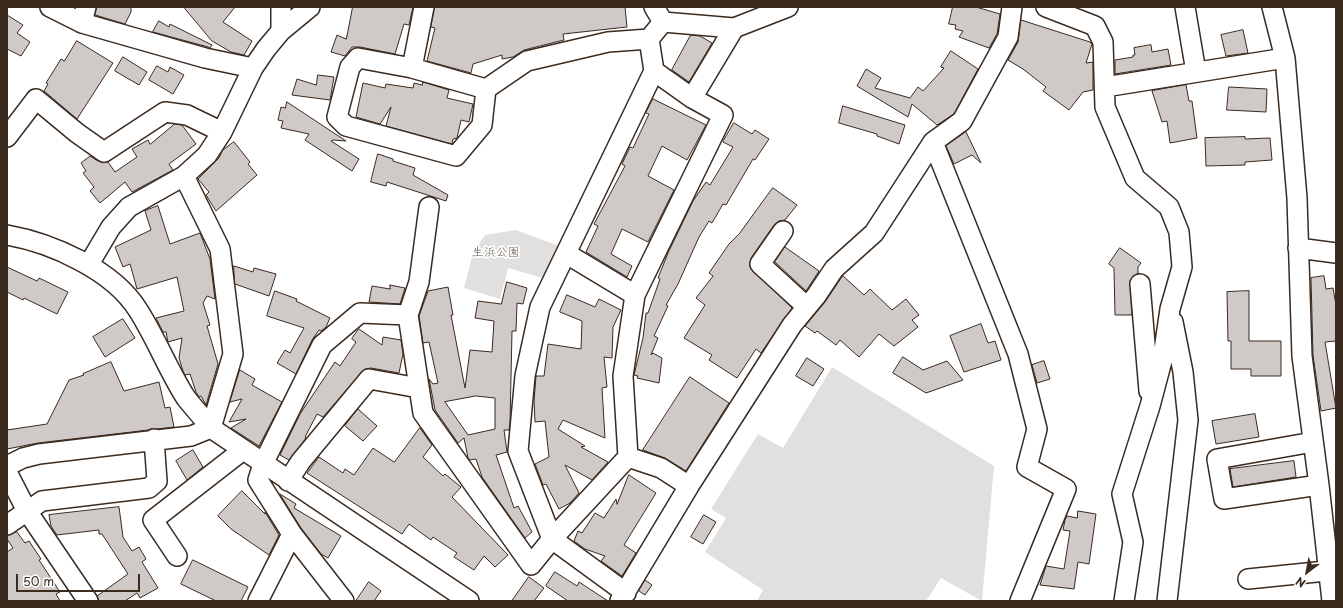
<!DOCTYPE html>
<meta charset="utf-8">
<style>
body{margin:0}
#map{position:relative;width:1343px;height:608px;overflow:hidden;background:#fff;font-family:"Playpen Sans",sans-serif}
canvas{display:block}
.frame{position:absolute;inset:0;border:8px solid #3b2a1e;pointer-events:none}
.north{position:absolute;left:1287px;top:552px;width:40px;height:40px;-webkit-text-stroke:3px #fff;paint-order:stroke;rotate:212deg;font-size:11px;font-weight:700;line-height:16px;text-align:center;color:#3b2a1e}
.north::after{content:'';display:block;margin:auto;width:14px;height:18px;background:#3b2a1e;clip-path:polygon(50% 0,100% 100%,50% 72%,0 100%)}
.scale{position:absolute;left:16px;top:574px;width:124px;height:18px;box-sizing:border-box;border:2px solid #3b2a1e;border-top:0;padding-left:5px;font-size:12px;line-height:14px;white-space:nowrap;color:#3b2a1e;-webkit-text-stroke:3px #fff;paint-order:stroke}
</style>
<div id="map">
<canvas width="1343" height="608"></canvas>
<div class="frame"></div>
<div class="north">N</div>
<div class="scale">50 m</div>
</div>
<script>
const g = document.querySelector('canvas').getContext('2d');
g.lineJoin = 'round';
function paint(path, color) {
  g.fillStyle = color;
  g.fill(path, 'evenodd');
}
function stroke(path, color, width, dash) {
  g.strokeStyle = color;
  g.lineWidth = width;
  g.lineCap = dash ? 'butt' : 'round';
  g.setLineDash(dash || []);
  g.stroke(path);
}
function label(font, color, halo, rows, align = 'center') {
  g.font = font + ' "Playpen Sans","Klee One",sans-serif';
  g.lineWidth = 3.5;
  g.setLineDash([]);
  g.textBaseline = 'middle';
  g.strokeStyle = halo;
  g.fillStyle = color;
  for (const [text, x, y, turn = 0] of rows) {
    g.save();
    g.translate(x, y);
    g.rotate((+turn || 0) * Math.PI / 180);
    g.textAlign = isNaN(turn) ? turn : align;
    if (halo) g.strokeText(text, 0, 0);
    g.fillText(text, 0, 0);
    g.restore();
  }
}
const green = new Path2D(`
 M516 230 562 247 546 279 508 268 500 299 464 288 473 253 485 235Z
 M832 367 994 466 982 601 941 578 926 601H757L763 590 705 552 726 518 711 509 758 434 783 448Z`);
const building = new Path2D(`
 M97 7H131V12L125 24 95 15Z
 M184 7H235L223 22 252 41 244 55 231 52 212 41Z
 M353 7H413L409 25 404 24 395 54 360 47H352L345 56 331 52 337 35 346 39Z
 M435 7H625L627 27 563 34 564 40 524 50 513 57 502 59V55L473 64 471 73 427 61 435 28 431 27Z
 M953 7H976L1000 14 997 34 989 48 959 37 963 31 955 29 956 25 949 24Z
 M7 15 23 25 17 33 30 42 21 56 7 49Z
 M1021 20 1090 42 1092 44 1086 63 1093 62V90L1083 92 1069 110 1043 91 1046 87 1023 69 1008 60 1018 42Z
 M159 21 169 27 170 24 212 45 210 48 208 47 153 32Z
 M1243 30 1248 53 1226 56 1221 35Z
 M691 35 700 36 712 43 689 82 672 70Z
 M77 41 113 63 77 119 44 91 48 84 46 83 61 59 64 61Z
 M1151 45 1152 52 1168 49 1171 65 1115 74V60L1133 57V55H1135L1134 48Z
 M951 51 978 69 954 114 937 125 912 104 908 117 857 86 866 69 881 78 875 88 910 98 918 87 923 91 944 68 941 67Z
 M123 57 147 72 139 85 115 71Z
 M157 66 168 72 170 67 184 75 173 94 149 80Z
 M318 75 334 77 330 100 292 95 297 79 316 85Z
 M423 82 449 90 447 98 473 104 469 122 461 120 457 138 453 139 452 144 386 126 391 107 380 124 356 117 363 83 385 88 386 84 413 88 414 83 422 85Z
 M1186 85 1189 101H1192L1197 138 1170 143 1167 121 1162 122 1152 91Z
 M1229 87 1267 89 1266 112 1227 110Z
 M653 99 706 125 687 160 662 146 648 176 674 190 648 242 622 229 611 254 632 266 627 277 586 252 598 226 594 224 625 166 622 164 630 147 633 148 649 114 646 113Z
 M287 102 346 141 333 140 331 141 359 159 352 171 305 140 309 134 281 128 283 121 278 120 281 107 285 108Z
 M843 106 905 125 899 144 877 136V134L839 123Z
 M734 123 752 134 755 130 769 139 755 160 753 159 726 205 723 204 712 223 709 221 699 237 678 284 666 305 668 306 654 336 658 338 651 355 653 353 662 358 659 383 637 378 638 376 634 375 643 338 646 313H648L660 279 658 278 668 253 693 201 706 182 710 185 733 147 723 142Z
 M175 124 182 125 196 144 169 164 173 170 132 192 125 182 100 203 90 191 94 187 83 173 86 171 81 163 90 156 98 161 108 162 115 172 137 157 132 149 148 140 150 144Z
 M966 132 981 163 972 155 954 164 946 146Z
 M1245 137V139L1270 138 1272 160 1245 162V165L1206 166 1205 138Z
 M234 142 250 162 248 164 257 175 216 211 206 195 209 192 198 179 219 158 222 151Z
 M378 154 393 159V161L415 168 413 175 448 195 446 201 387 182 386 186 371 182Z
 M773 188 797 205 785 220 779 221 774 225 751 258 750 267 792 308 761 353 756 349 737 378 709 360 712 355 684 338 705 305 696 298 713 276 709 273 729 244 739 234Z
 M158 206 170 244 200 233 210 259 215 299 207 296 203 303 210 325 207 326 218 364 206 405 201 396 199 397 196 392 190 374 185 375 183 371 179 358 182 338 168 342 166 332H163L156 318 184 311 177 277 137 289 130 264 123 267 115 247 151 230 145 211Z
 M785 247 819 271 806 291 775 262Z
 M1120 248 1141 263 1138 267V273L1130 280 1132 315H1115L1114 268 1109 264Z
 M234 266 253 272 254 268 276 274 269 296 235 284Z
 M7 267 37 281 39 278 68 292 57 314 24 298 23 300 7 292Z
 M843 276 864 295 870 289 892 310 906 299 919 315 912 320 918 327 894 346 879 334 859 357 840 340 836 345 817 331 815 333 805 326 825 302Z
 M1324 276 1326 289 1333 288 1336 305V341L1325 342 1336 408 1321 411 1313 355 1311 278Z
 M507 282 527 288 523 304 517 303 516 331H512L510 423 509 430H504L507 452 496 455 514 508 518 506 532 532 525 538 482 477 476 459 470 460 468 458 464 438 458 443 435 410 429 379 433 384 438 383 429 342 423 343 419 316 428 291 448 287 453 315H451L465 388 470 350 492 352 494 321 475 318 478 301 501 304ZM476 396 495 398V429L468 435 445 402Z
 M390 285 405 288 400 304 369 302 372 286 390 289Z
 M275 291 297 299 296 301 330 318 326 327 321 331 319 330 312 340 296 374 277 363 285 350 290 353 304 328 267 316Z
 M1249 291V341H1281V376H1251V369H1231V341H1228L1227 292Z
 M567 295 595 307 599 299 621 310 613 327 612 358 604 357 607 387 602 388 605 438 563 420 558 429 585 446 581 447 608 462 592 480 565 465 579 493 570 503 559 509 546 484 543 485 535 464 549 457 545 421 535 422 534 401 536 376H544L548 344 581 349 582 321 560 312Z
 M123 319 135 338 105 357 93 337Z
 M981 324 988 343 995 341 1001 360 964 372 950 336Z
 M359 329 382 345 383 337 401 340 403 354 399 373 371 368 365 369 323 417 317 414 305 437 306 438 289 460 280 455 300 414 335 362 340 366 356 342 352 339Z
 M903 357 923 370 947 361 963 380 926 393 893 373Z
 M807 358 824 369 813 386 796 376Z
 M1044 361 1050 379 1037 383 1032 365Z
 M111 362 124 391 159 382 165 408 170 407 174 427 38 443 7 449V430L47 424 69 380 84 375 83 374Z
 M240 370 255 379 252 385 282 402 259 446 231 428 246 419 229 422 242 399 230 402Z
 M690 377 729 403 686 471 665 458 643 450Z
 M358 409 377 426 363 441 345 426Z
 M1255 414 1259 437 1216 444 1212 421Z
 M420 428 432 445 423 457 443 476 445 474 461 487 452 497 508 555 495 567 484 556 474 570 454 557 457 553 433 537 431 540 409 524 402 534 307 473 319 457 343 473 345 469 354 475 373 448 394 462Z
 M193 450 203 467 187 480 176 461Z
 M1294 461 1296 477 1233 487 1230 469Z
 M629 475 656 493 624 545 636 553 622 576 601 561 605 556 585 549 574 541 578 531 582 533 595 513 604 518 616 499 617 504Z
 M242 491 265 514V512L279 535 269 555 231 529 218 516Z
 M280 494 296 504 294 508 341 536 328 558 321 554 301 528Z
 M119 507 123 537 132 551 139 547 146 559 142 562 158 588 140 598 137 593 125 601H99L97 596 128 574 102 534H99V530L57 535 51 526 49 515Z
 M1078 511 1096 514 1089 564 1078 562 1074 589 1040 585 1046 566 1064 569 1070 531 1063 530 1065 520 1067 516 1077 518Z
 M704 515 716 522 703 544 691 537Z
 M17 532 25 543 29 541 41 559 39 560 60 592 56 594 60 601H7V552L13 548 7 539V536Z
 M193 560 248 587 241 601H216L181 584Z
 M555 572 577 586 579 582 608 601H568L546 586Z
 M529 577 544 588 534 601H512Z
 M645 580 652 585 645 595 639 591Z
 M369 582 381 591 374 601H356Z`);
const minor = new Path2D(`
 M50 7 82 23 205 58 253 68
 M281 7V31
 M654 7 663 22 734 28 788 7
 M1012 7 1008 37 962 121 933 142 1018 354 1037 429 1027 467 1066 489 1020 601
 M1046 7 1095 26 1103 42 1105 107 1135 178 1169 207 1179 232 1182 267 1170 309 1163 357 1150 406 1122 494 1133 542 1124 601
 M1185 7 1196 72
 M1272 7 1285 58 1297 198 1302 356 1319 485 1332 601
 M82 23 86 7
 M412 68 424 7
 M1105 87 1285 58
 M486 89 412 68 358 58 350 67 337 117 346 126 456 156 482 125 486 89 527 61 608 42 649 39 663 22
 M692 98 734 28
 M7 137 36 99 77 133 104 152 165 112 187 115 222 132
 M429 207 419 282 408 315 423 413 531 565 552 539 626 593
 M783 231 760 264 807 307
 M7 235C52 243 113 270 138 310 156 338 168 370 186 398 194 408 203 418 211 428L469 601
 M1298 248 1336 253
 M567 254 635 295 723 115 692 98 654 71
 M89 264 111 227 129 207 184 176 207 155 222 132 253 68 266 49 281 31 310 7
 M1140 284 1149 391
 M635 295 623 376 628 457 661 468 689 486
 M1313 442 1217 459 1224 499 1319 485
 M628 457 552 539 518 451 525 376 540 307 654 71 649 39
 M7 466 23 458 39 454 191 436 211 428 233 354 220 249 184 176
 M7 472 27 511 88 601
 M288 481 301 461 369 379 419 388
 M7 525 42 501 149 488 157 481 154 439
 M292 534 344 601
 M177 556 153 520 243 450
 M1248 579 1336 570
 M258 601 292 534 258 480 263 464 322 345 360 313 408 315
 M620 601 689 486 792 325 816 296 834 269 874 233 933 142
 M1167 601 1188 420 1183 372 1173 322`);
const parkNames = [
 ["生浜公園",496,253]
];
paint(green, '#e2e0de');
paint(building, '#cfcac7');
stroke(building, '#3b2a1e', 1);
stroke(minor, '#3b2a1e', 22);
stroke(minor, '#fff', 19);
label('12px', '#65584e', '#fff', parkNames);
</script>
